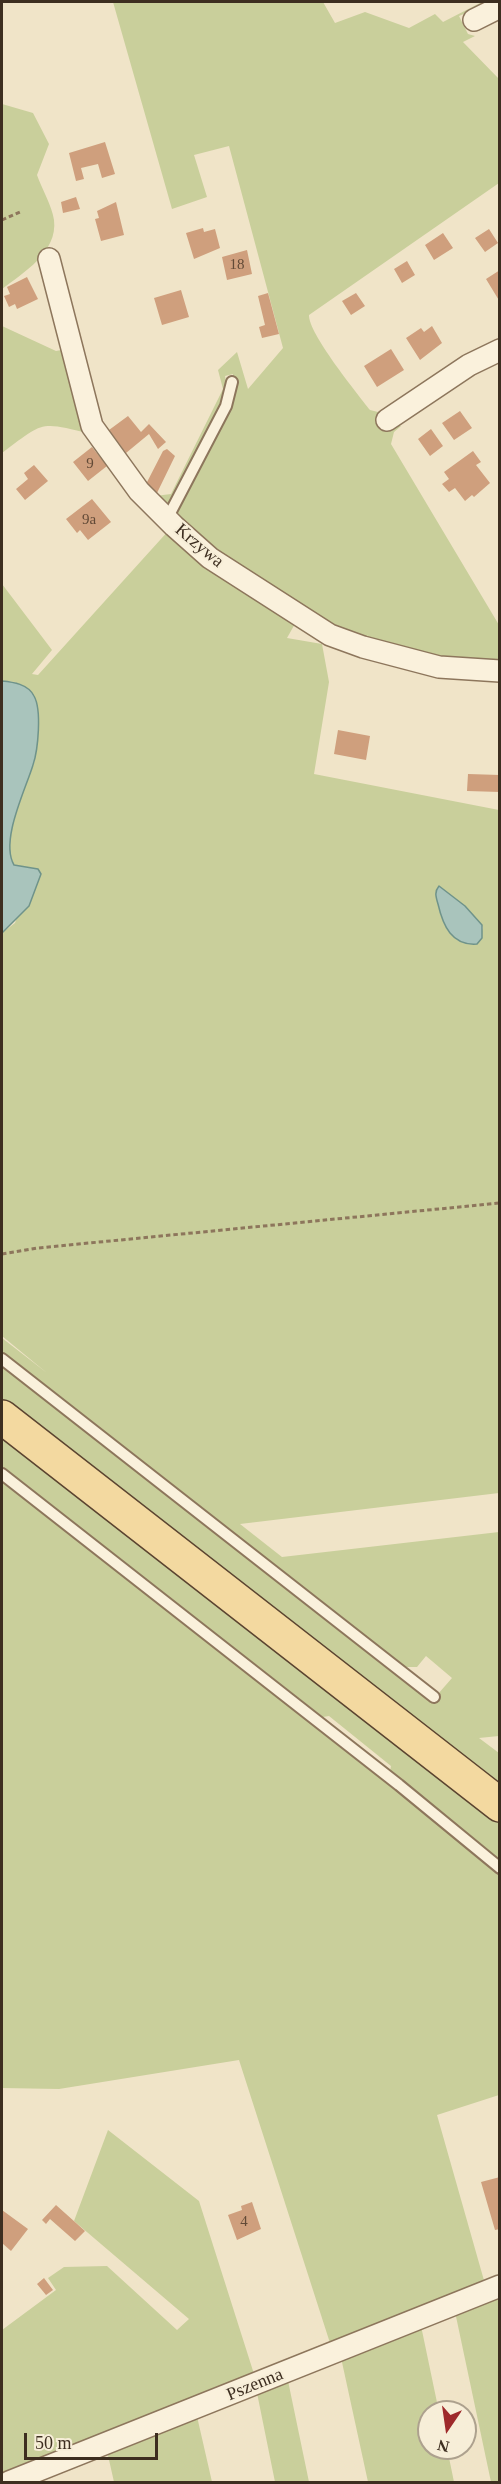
<!DOCTYPE html>
<style>
body{margin:0}
#map{position:relative;width:501px;height:2484px;overflow:hidden;background:#f0e4c8;font-family:"Times New Roman",serif}
canvas{display:block}
.frame{position:absolute;inset:0;border:3px solid #3d2e20;pointer-events:none}
.north{position:absolute;left:417px;top:2400px;width:60px;height:60px;box-sizing:border-box;background:#f7eed8;border:2px solid #ada18e;border-radius:50%;rotate:193deg;font-size:16px;font-weight:700;line-height:24px;text-align:center;color:#3d2e20}
.north::after{content:'';display:block;margin:auto;width:21px;height:27px;background:#9e2a2b;clip-path:polygon(50% 0,100% 100%,50% 72%,0 100%)}
.scale{position:absolute;left:24px;top:2433px;width:134px;height:27px;box-sizing:border-box;border:3px solid #3d2e20;border-top:0;padding-left:8px;font-size:18px;line-height:21px;white-space:nowrap;color:#3d2e20;-webkit-text-stroke:4px #f7eed8;paint-order:stroke}
</style>
<div id="map">
<canvas width="501" height="2484"></canvas>
<div class="frame"></div>
<div class="north">N</div>
<div class="scale">50 m</div>
</div>
<script>
const g = document.querySelector('canvas').getContext('2d');
g.lineJoin = 'round';
function paint(path, color) {
  g.fillStyle = color;
  g.fill(path, 'evenodd');
}
function stroke(path, color, width, dash) {
  g.strokeStyle = color;
  g.lineWidth = width;
  g.lineCap = dash ? 'butt' : 'round';
  g.setLineDash(dash || []);
  g.stroke(path);
}
function label(font, color, halo, rows, align = 'center') {
  g.font = font + ' "Times New Roman",serif';
  g.lineWidth = 4.5;
  g.setLineDash([]);
  g.textBaseline = 'middle';
  g.strokeStyle = halo;
  g.fillStyle = color;
  for (const [text, x, y, turn = 0] of rows) {
    g.save();
    g.translate(x, y);
    g.rotate((+turn || 0) * Math.PI / 180);
    g.textAlign = isNaN(turn) ? turn : align;
    if (halo) g.strokeText(text, 0, 0);
    g.fillText(text, 0, 0);
    g.restore();
  }
}
const green = new Path2D(`
 M113 2H323L335 23 365 12 409 28 435 14 443 22 482 2H491L459 16 468 34 475 36 463 42 499 79V183L309 315C308 333 357 393 370 410L382 413 385 411 387 417 382 421 388 429 395 423 401 426 394 432 391 444 499 625V667C448 666 376 655 329 631 273 603 224 562 174 524L177 507 231 401 233 374 225 376 227 386 223 403 173 502 165 505 157 503 146 493 99 431 55 268 100 430 149 493 155 496 171 494 223 389 218 370 237 352 248 389 283 348 229 146 194 155 207 197 172 209Z
 M2 104 33 113 49 144 37 175C42 189 52 206 54 220 58 252 23 273 2 289Z
 M2 326 56 351 67 349 90 434C39 421 44 422 2 453Z
 M170 529 296 622 287 638 322 644 329 682 314 774 499 810V1493L240 1524 282 1557 499 1532V1736L479 1738 499 1753V1786L2 1400V1363L431 1702 452 1678 426 1656 417 1667H402L2 1353V1338L47 1373 2 1336V933L15 923 33 868 14 865 7 852 9 821 34 764 38 733 37 708 15 682 2 681V584L52 650 32 674 38 675ZM436 895 465 906 482 925 483 928 477 944C447 946 441 919 436 895Z
 M2 1435 499 1823V1862L390 1772 391 1766 329 1716 323 1717 2 1467Z
 M2 1480 407 1797 499 1874V2095L437 2115 485 2284 2 2482V2330L56 2290 48 2278 64 2267 107 2266 177 2330 189 2319 74 2221 108 2130 199 2201 254 2374 330 2343 239 2060 59 2089 2 2088Z
 M499 2290V2482H491L454 2307Z
 M420 2321 439 2412H429V2448H447L454 2482H368L340 2353Z
 M287 2376 309 2482H275L256 2388Z
 M196 2412 212 2482H114L107 2451Z`);
const water = new Path2D(`
 M2 681C13 682 28 684 34 696 42 710 38 750 33 765 25 791 0 841 14 865L38 869 41 874 29 906 2 933Z
 M439 886 465 906 482 925V938L477 944C452 946 443 926 438 904 436 897 434 892 439 886Z`);
const building = new Path2D(`
 M105 142 115 174 102 178 98 164 81 168 84 179 76 181 69 153Z
 M76 197 80 209 63 213 61 202Z
 M116 202 124 235 101 241 95 219 99 218 97 211Z
 M203 228 204 232 215 229 220 248 194 259 186 233Z
 M489 229 498 243 485 252 475 238Z
 M443 233 453 248 434 260 425 245Z
 M247 250 252 274 227 280 222 257Z
 M407 261 415 275 402 283 394 269Z
 M500 270V302L486 279Z
 M27 277 38 299 17 309 15 304 9 307 4 296 10 294 7 287Z
 M181 290 189 317 162 325 154 298Z
 M268 293 279 334 262 338 259 327 265 325 258 296Z
 M356 293 365 306 351 315 342 301Z
 M432 326 442 343 420 360 406 338 421 328 424 332Z
 M391 349 404 370 377 387 364 366Z
 M460 411 472 428 454 440 442 423Z
 M128 416 141 432 149 424 166 442 158 449 149 434 126 453 109 430Z
 M431 429 443 446 430 456 418 439Z
 M92 447 107 466 88 481 73 462Z
 M167 449 175 456 157 493 145 486 163 451Z
 M473 451 481 462 476 465 490 483 474 497 472 495 465 501 455 488 449 492 442 484 449 479 444 472Z
 M34 465 48 481 25 500 16 489 28 479 24 473Z
 M92 499 111 522 88 540 80 530 77 533 66 519Z
 M338 730 370 736 366 760 334 754Z
 M468 774 500 775V792L467 791Z
 M500 2177V2229L495 2230 481 2182Z
 M252 2202 261 2229 237 2240 228 2215 242 2210 241 2206Z
 M56 2205 85 2231 75 2241 50 2219 46 2224 42 2220Z
 M2 2210 28 2229 11 2251 2 2243Z
 M44 2278 53 2290 46 2295 37 2284Z`);
const path = new Path2D(`
 M2 220 20 212
 M2 1254 38 1248 500 1203`);
const service = new Path2D(`
 M167 519 226 406 232 382
 M2 1359 434 1697
 M2 1474 399 1785 500 1868`);
const minor = new Path2D(`
 M474 20 500 7
 M49 259 92 426 139 491 174 526 210 558 330 635 363 647 439 667 500 671
 M387 420 469 365 500 350
 M9 2482 500 2286`);
const primary = new Path2D(`
 M2 1417 500 1805`);
const numberNames = [
 ["18",237,265],
 ["9",90,464],
 ["9a",89,520],
 ["4",244,2222]
];
const streetNames = [
 ["Krzywa",199,546,40],
 ["Pszenna",255,2385,-22]
];
paint(green, '#c9cf9b');
paint(water, '#a9c4bc');
stroke(water, '#6f938a', 1.5);
paint(building, '#cf9f7d');
stroke(service, '#8d765c', 14);
stroke(minor, '#8d765c', 24);
stroke(primary, '#5b4430', 36);
stroke(path, '#8d765c', 3, [4.5, 3]);
stroke(service, '#faf1dc', 10);
stroke(minor, '#faf1dc', 21);
stroke(primary, '#f3d9a0', 33);
label('15px', '#624a37', null, numberNames);
label('18px', '#3d2e20', '#f7eed8', streetNames);
</script>
